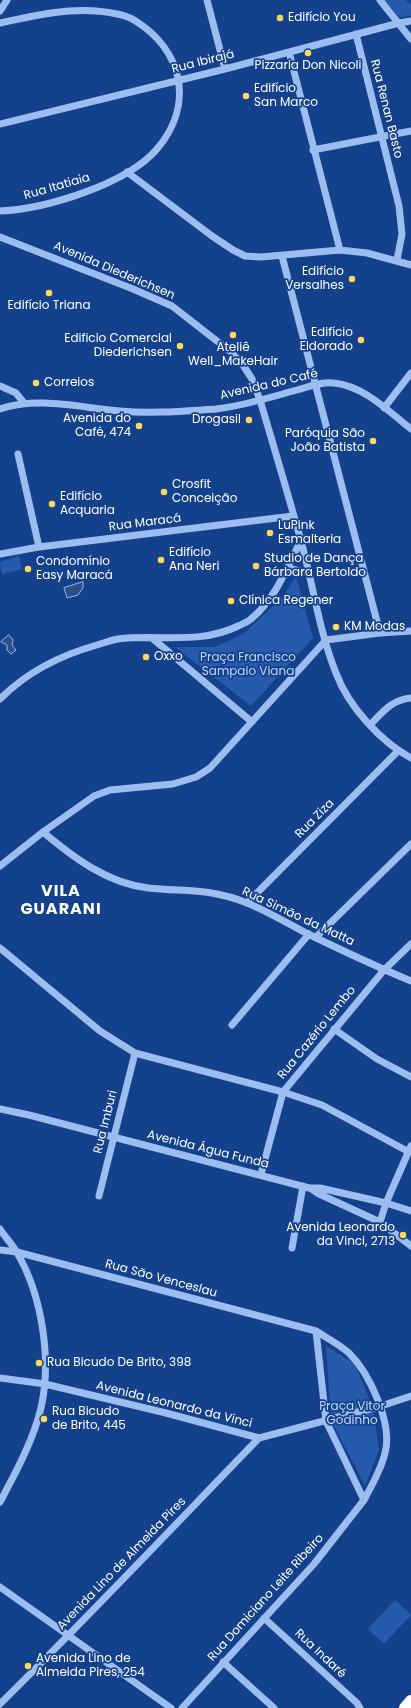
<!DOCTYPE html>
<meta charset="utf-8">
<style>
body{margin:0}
canvas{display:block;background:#14418b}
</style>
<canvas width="411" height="1708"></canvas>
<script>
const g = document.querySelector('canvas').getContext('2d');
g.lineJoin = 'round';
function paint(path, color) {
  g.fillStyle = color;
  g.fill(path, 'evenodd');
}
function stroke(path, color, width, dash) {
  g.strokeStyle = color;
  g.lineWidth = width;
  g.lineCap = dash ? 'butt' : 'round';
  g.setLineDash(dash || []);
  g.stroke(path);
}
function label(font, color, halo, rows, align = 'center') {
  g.font = font + ' Poppins,sans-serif';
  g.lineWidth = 3.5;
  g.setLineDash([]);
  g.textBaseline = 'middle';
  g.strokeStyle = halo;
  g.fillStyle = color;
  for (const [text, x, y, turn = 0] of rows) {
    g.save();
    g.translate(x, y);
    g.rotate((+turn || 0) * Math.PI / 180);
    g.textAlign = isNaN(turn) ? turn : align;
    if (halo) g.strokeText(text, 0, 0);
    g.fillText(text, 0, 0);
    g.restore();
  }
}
const green = new Path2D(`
 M385 0H405L411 4V16L399 17Z
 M19 556 22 569 2 574 0 562Z
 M296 576 313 638 251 706 175 647H215L243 634 283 597Z
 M326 1346 355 1364 373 1408 379 1450 365 1486 331 1420Z
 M395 1600 411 1615 384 1644 368 1629Z`);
const water = new Path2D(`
 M83 582V588L78 595 67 598 64 588Z
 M9 635 13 640 12 645 16 650 11 654 7 650V645L1 642Z`);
const minor = new Path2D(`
 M207 0 225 69
 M380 0 411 39
 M0 11 7 0
 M0 23C29 17 66 8 96 11 108 12 124 14 134 20 183 50 195 104 157 149 127 184 46 209 0 211
 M356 34 399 206 402 234 397 260
 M289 52 340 250
 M0 124 225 69 399 23 411 21
 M313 150 411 131
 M127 172 212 236 233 250 245 256 261 257 340 250 367 253 411 265
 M0 237 133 289 172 306 231 352 243 365 252 379 260 400C274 447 288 494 301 541 313 584 319 631 336 673 348 706 381 742 411 758
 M282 256 380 633
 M0 386 16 393 24 403
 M384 408 411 373
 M0 409C38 396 81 408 120 411 152 414 184 411 216 409 243 406 268 398 293 391 306 388 321 381 334 383 364 386 388 411 411 429
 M18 454 39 547
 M0 554 39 547 293 516
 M287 568 309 573
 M152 638 252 722
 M0 699C27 672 61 655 97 645 104 643 111 640 118 639 158 634 200 645 238 626 242 624 248 622 251 619 276 598 287 568 301 540
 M370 725C383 712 391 700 411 698
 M43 832C74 858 107 883 148 888 185 892 211 888 247 903 267 911 287 923 306 933 341 950 375 966 411 981
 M0 866 43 832 94 796 110 790 173 784 196 777 210 768 326 640 380 633 411 631
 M247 903 398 751
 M316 937 411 844
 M0 948 100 1031 135 1053 283 1092 322 1105 409 1152
 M232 1025 309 934
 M334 1029 377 1059 411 1077
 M0 1109 29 1115 309 1188H320L386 1203 411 1211
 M261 1174 283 1092 384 970 411 944
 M310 1188 317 1193 380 1222 411 1246
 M99 1196 135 1053
 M380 1222 386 1203 411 1146
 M0 1229C5 1237 12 1244 16 1251 42 1294 52 1359 41 1408 33 1441 16 1472 0 1502
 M292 1248 303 1186
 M0 1250 17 1252 316 1331
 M316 1331C327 1338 339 1344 349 1353 370 1374 393 1424 385 1453 381 1470 372 1485 364 1500L326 1421Z
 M0 1378 45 1384 166 1413 259 1438 381 1406 411 1396
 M0 1587 171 1708
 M264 1618 357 1703 360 1708
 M223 1662 274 1708
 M0 1704C88 1617 173 1527 259 1438
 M182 1708 314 1564 364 1500`);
const highway = new Path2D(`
 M405 1708 411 1701`);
const markers = [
 [280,18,4,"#ffd95b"],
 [308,53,4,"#ffd95b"],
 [246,96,4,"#ffd95b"],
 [352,279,4,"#ffd95b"],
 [49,293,4,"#ffd95b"],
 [233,335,4,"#ffd95b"],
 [361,340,4,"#ffd95b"],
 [180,346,4,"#ffd95b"],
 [36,383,4,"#ffd95b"],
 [249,420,4,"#ffd95b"],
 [139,426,4,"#ffd95b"],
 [373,441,4,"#ffd95b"],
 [164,492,4,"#ffd95b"],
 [52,504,4,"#ffd95b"],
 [270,533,4,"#ffd95b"],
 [161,560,4,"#ffd95b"],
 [256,566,4,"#ffd95b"],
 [28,569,4,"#ffd95b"],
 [231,601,4,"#ffd95b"],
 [336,627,4,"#ffd95b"],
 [146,657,4,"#ffd95b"],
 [403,1235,4,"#ffd95b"],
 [39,1363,4,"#ffd95b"],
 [44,1419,4,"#ffd95b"],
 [28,1666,4,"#ffd95b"]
];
const poiNames = [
 ["Edifício You",288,18],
 ["Pizzaria Don Nicoli",308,66,"center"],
 ["Edifício",254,89],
 ["San Marco",254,103],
 ["Edifício",344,272,"right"],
 ["Versalhes",344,286,"right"],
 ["Edifício Triana",49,306,"center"],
 ["Edifício",353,333,"right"],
 ["Eldorado",353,347,"right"],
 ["Edificio Comercial",172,339,"right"],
 ["Diederichsen",172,353,"right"],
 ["Ateliê",233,348,"center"],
 ["Well_MakeHair",233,362,"center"],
 ["Correios",44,383],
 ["Avenida do",131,419,"right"],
 ["Café, 474",131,433,"right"],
 ["Drogasil",241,420,"right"],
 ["Paróquia São",365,434,"right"],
 ["João Batista",365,448,"right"],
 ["Crosfit",172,485],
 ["Conceição",172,499],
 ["Edifício",60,497],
 ["Acquaria",60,511],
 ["LuPink",278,526],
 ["Esmalteria",278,540],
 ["Edifício",169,553],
 ["Ana Neri",169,567],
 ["Studio de Dança",264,559],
 ["Bárbara Bertoldo",264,573],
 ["Condomínio",36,562],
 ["Easy Maracá",36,576],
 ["Clínica Regener",239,601],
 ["KM Modas",344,627],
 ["Oxxo",154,657],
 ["Avenida Leonardo",395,1228,"right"],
 ["da Vinci, 2713",395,1242,"right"],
 ["Rua Bicudo De Brito, 398",47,1363],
 ["Rua Bicudo",52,1412],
 ["de Brito, 445",52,1426],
 ["Avenida Lino de",36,1659],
 ["Almeida Pires, 254",36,1673]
];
const streetNames = [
 ["Rua Ibirajá",203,62,-14],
 ["Rua Renan Basto",386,109,76],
 ["Rua Itatiaia",57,187,-16],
 ["Avenida Diederichsen",114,271,23],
 ["Avenida do Café",269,385,-13],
 ["Rua Maracá",145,523,-7],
 ["Rua Ziza",315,819,-45],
 ["Rua Simão da Matta",298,917,25],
 ["Rua Cazério Lembo",317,1033,-51],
 ["Rua Imburi",106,1122,-76],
 ["Avenida Água Funda",208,1150,14],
 ["Rua São Venceslau",161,1279,15],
 ["Avenida Leonardo da Vinci",174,1405,14],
 ["Avenida Lino de Almeida Pires",122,1564,-46],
 ["Rua Domiciano Leite Ribeiro",266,1598,-48],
 ["Rua Indaré",320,1654,43]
];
const parkNames = [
 ["Praça Francisco",248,658],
 ["Sampaio Viana",248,672],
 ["Praça Vitor",352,1407],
 ["Godinho",352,1421]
];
const districtNames = [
 ["VILA",61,892],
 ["GUARANI",61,910]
];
paint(green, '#265aaa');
paint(water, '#2e5087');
stroke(water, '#8eb7f3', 1);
stroke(minor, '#9cbdf0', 7);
stroke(highway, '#fff', 12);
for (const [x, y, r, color] of markers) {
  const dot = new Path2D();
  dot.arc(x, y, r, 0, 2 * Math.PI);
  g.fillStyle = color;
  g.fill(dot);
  stroke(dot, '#14418b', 1.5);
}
label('12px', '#fff', '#14418b', poiNames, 'left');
label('12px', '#fff', '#14418b', streetNames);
label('12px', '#c3d9fb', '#14418b', parkNames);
g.letterSpacing = '1px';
label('bold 16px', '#fff', '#14418b', districtNames);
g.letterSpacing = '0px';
</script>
